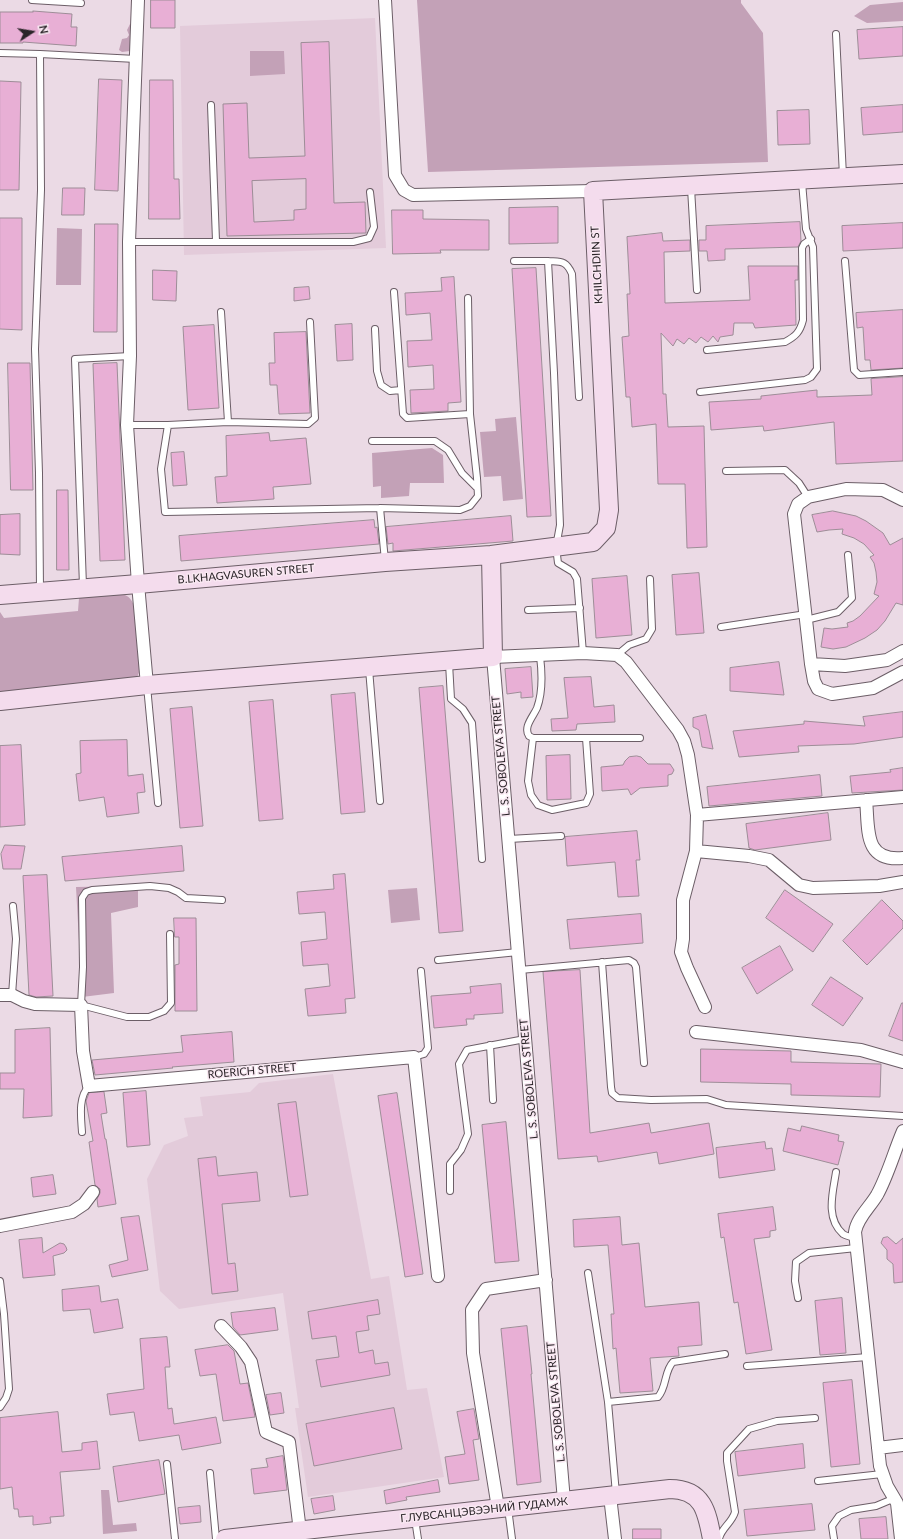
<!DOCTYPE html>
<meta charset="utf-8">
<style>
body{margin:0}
#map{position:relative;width:903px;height:1539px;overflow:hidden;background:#ebdae5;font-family:Lato,sans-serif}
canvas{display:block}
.north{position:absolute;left:12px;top:12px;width:40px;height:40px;-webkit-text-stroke:3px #f9e8f2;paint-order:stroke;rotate:78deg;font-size:11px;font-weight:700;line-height:16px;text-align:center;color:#2b2529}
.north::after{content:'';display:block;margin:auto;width:14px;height:18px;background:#2b2529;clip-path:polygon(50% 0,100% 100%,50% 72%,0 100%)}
</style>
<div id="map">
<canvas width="903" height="1539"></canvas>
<div class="north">N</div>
</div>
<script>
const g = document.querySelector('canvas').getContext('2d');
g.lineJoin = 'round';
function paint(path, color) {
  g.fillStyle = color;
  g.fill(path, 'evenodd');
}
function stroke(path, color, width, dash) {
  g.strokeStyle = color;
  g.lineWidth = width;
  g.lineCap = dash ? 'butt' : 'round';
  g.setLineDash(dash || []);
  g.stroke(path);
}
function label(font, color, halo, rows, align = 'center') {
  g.font = font + ' Lato,sans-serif';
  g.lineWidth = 3;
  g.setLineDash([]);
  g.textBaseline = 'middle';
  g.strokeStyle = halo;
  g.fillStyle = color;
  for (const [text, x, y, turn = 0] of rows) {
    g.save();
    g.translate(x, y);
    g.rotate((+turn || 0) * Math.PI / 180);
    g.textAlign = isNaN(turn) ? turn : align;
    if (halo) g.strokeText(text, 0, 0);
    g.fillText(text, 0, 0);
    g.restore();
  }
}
const built = new Path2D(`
 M375 18 386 248 184 255 180 26Z
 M333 1074 371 1279 389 1276 407 1390 427 1388 444 1477 308 1497 295 1408H299L283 1293 179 1309 160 1291 147 1179 164 1145 188 1136 184 1118 203 1116 200 1097 250 1092 259 1083Z`);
const green = new Path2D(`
 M417 0H741V3L763 33 768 162 428 172Z
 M903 2V21L867 23 854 16 870 5Z
 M130 24 134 25 130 51 122 52 119 50 122 39 127 38 129 35 127 30Z
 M250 51H284L285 74 250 76Z
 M57 228 82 229 81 285H56Z
 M516 417 523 499 503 501 501 476 484 477 480 432 496 431 495 419Z
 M432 448 443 455 444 483H410L409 496 381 498V486L373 487 372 453Z
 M122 594C129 596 131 599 134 605L140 670 136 680 0 694V612L4 618 78 611 79 598Z
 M138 886V907L111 913 114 993 82 997 76 887Z
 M417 888 420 920 391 923 388 890Z
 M101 1490H109L113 1525 136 1523 137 1531 103 1534Z`);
const building = new Path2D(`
 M151 0H175V28H151Z
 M33 11 72 14 71 27H77L76 46 23 42V43H0V12H33Z
 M903 27V56L859 59 857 30Z
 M329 42 334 203 365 202 366 233 227 236 223 104 247 103 249 158 305 156 301 43ZM306 179V209L294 210V220L254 222 252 181Z
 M99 79 122 80 118 191 95 190Z
 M150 80H173L174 179H179L180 219H149Z
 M0 81 21 82 19 190H0Z
 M903 105V132L863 135 861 108Z
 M809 110 810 144 778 145 777 111Z
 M63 188H85L84 215H62Z
 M558 207V243L509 244V208Z
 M392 210H423V219L489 220V250H440L441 253 393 254Z
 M0 218H22V330L0 329Z
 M800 222 801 241 798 247 725 249V260L708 261 707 251H699V240H706V226Z
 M903 223V248L843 251 842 226Z
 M95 224H118L117 332H94Z
 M662 233 663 241 690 240V251L664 252 665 303 750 300 748 266H798V280H795L796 325 755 328 753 323H734L733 335 720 337 718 342 713 336 708 342 701 337 696 343 689 338 684 344 677 339 673 346 661 333 663 394H666L668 427 704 426 707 547 687 548 685 484H658L656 424 632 427 630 397H626L622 337 629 336 627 294H630L627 237Z
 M536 268 551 516 527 517 512 269Z
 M153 270 177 271 176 301 153 300Z
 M454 277 461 402 448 403V411L411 413 410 390 434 389 433 365 408 367 407 341 432 340 430 313 406 315 405 293 442 291 441 278Z
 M309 287 310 299 294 301V288Z
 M903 310V368L871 370 870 360H865L863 327 857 328 856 313Z
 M352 324 353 360 337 361 335 325Z
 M214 325 219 408 188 410 183 327Z
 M306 332 310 413 279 414 277 385H270L269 363H275L274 333Z
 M8 363H30L33 490H11Z
 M117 363 125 560 100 561 93 364Z
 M903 377V461L836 464 834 422 764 431 763 426 711 430 709 402 761 399V396L817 390V397L872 395 871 379Z
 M269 433 270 441 306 438 311 484 273 487 274 499 217 503 215 477 227 476 226 436Z
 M184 452 187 485 173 486 171 453Z
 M57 490H68L69 570H57Z
 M833 511 856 516 866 521 883 533 890 545 903 538V605L896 603 885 621 877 630 865 638 846 647 833 649 821 647 824 628 832 629 848 627 847 623 853 621 860 616 879 596 874 594 877 582 876 572 874 563 870 557 874 555 864 544 854 538 842 534 843 529 829 530 817 532 812 515Z
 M20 514V555L0 554V515Z
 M511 516 513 541 393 551V543L388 544 386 527Z
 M374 520 375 528 377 527 379 544 181 561 179 536Z
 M699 573 704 633 676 635 672 575Z
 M627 576 632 635 596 638 592 579Z
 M779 662 784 695 730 691V668Z
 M531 667 533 697 521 698V692L507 694 505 669Z
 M591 677 594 707 614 705 615 722 577 724 576 730 552 731 551 719 568 718 564 678Z
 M443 686 463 931 439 933 419 688Z
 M355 693 365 812 341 814 331 695Z
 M273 700 283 819 259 821 249 702Z
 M192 707 203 826 180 828 170 709Z
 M903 712V737L854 744 798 746 799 752 739 757 733 731 804 724V721L865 726 863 717Z
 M706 715 713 749 702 747 699 730 693 727V718Z
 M127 740 128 776 143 774 145 792 137 793 139 813 107 817 104 797 79 801 76 774 81 773 80 741Z
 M21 745 25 825 0 827V746Z
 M570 755 571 799 547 800 546 756Z
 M637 756 641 757 648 764H670L674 770 672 774 668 775V786L640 788 631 795 628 789 602 791 601 767 623 765 625 761 629 757Z
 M903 768V790L852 793 850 776 891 772 890 770Z
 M820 775 822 796 709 806 707 787Z
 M828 813 831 840 755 850 749 848 746 824Z
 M637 831 640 860H636L639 896 618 897 615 862 567 866 565 837Z
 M5 845 25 846 21 869H3L1 854Z
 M182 846 184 871 65 881 62 857Z
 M345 874 355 998 345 999 346 1013 308 1016 305 989 330 986 328 964 303 966 301 942 327 939 325 912 299 914 297 892 334 889 333 875Z
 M47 875 53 996 36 997 29 995 23 876Z
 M785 890 833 924 813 952 766 918Z
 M882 900 903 921V928L867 965 843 941Z
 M641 914 643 943 570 949 567 920Z
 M174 918H196L197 1011H175V965L179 964V937H175Z
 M780 946 793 970 757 994 742 968Z
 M580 970 590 1133 649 1123 651 1133 709 1123 714 1154 659 1164 657 1152 598 1162 597 1156 558 1159 543 972Z
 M831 977 863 998 843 1026 812 1005Z
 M501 984 503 1013 474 1015V1019H466L467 1025 434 1028 431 996 471 993 470 987Z
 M902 1003H903V1041L889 1036Z
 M50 1028 52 1116 23 1118 24 1089H0V1073H15V1030Z
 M232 1032 234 1062 172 1067 173 1068 95 1075 92 1060 183 1052 181 1036Z
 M701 1049 791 1051V1062L881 1064 880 1097 791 1095V1084L701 1082Z
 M146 1091 150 1145 127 1147 123 1093Z
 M104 1092 107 1113 101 1114 105 1139H106L116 1204 98 1207 97 1199 100 1193V1189L95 1185 89 1142 93 1141 86 1101 89 1093Z
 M397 1093 423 1274 405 1277 378 1096Z
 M296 1102 308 1195 290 1197 278 1104Z
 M506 1122 519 1261 495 1263 482 1125Z
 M802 1126 839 1135 838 1141 844 1142 838 1165 783 1151 788 1128 800 1131Z
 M765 1142 766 1149 772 1148 775 1170 719 1178 716 1148Z
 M216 1157 218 1176 257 1172 260 1201 222 1204 228 1264 235 1263 238 1291 212 1294 198 1159Z
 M53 1175 56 1194 33 1197 31 1178Z
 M773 1207 776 1230 770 1231V1237L754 1239 772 1350 746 1354 738 1302 734 1303 724 1237 721 1238 718 1214Z
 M139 1216 148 1270 112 1277 109 1265 128 1260 121 1218Z
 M620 1217 622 1245 639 1243 645 1307 699 1302 702 1345 678 1347 679 1356 650 1358 653 1391 620 1393 616 1348 613 1349 611 1314H614L608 1245 574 1247 573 1220Z
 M888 1237 896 1244 903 1238V1282L894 1283 893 1264 887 1259V1250L881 1243 883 1238Z
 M42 1238 43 1253 60 1243 64 1244 66 1247 67 1250 64 1253 53 1256 55 1275 23 1278 19 1240Z
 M99 1286 101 1302 118 1299 123 1328 94 1333 90 1309 63 1311 62 1290Z
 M842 1298 846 1353 820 1355 815 1301Z
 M378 1300 380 1314 367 1316 369 1330 356 1332 359 1353 373 1350 375 1364 388 1362 390 1375 321 1387 316 1360 339 1357 336 1336 312 1339 308 1312Z
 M275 1308 278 1330 240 1335 233 1327 231 1313Z
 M527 1326 532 1374H531L541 1482 517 1485 501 1329Z
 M167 1337 170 1367H165L168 1409 172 1408 174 1424 216 1417 221 1443 182 1450 179 1435 139 1441 134 1412 110 1415 107 1394 144 1389 140 1339Z
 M228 1345 234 1351 240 1384 248 1383 255 1417 223 1421 216 1374 200 1376 195 1350Z
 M852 1380 860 1464 831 1467 823 1383Z
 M281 1393 284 1413 270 1415 266 1395Z
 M394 1408 402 1449 314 1466 306 1424Z
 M474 1409 479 1439 473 1440 479 1480 449 1484 445 1457 465 1454 457 1412Z
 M58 1412 62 1452 82 1450V1443L97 1441 100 1469 60 1472 64 1516 50 1517 51 1523 33 1525V1516L19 1517 18 1509H14L12 1487 0 1489V1418Z
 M803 1444 805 1468 738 1476 735 1452Z
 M283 1456 287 1490 254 1494 251 1469 268 1467 266 1459Z
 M159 1460 165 1494 118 1502 113 1467Z
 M438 1480 440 1492 406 1497 407 1500 386 1504 384 1491Z
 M333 1496 335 1510 314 1514 311 1499Z
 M812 1504 815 1530 747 1536 744 1510Z
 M200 1506 201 1522 180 1524 178 1508Z
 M886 1517 888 1539H861L859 1519Z
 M633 1529H661V1539H633Z`);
const lane = new Path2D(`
 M32 0 81 3
 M836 34 843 176
 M0 53 40 54
 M211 105 216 241
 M691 188 697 290
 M129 242H353L369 238 374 227 370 192
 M514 261H548
 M845 261 854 370 859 375 903 372
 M394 292 403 414 407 418 470 414
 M221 312 228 422
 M375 329 377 371 381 385 390 391 401 390
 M707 350 785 342C796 336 800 332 803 320L802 248 804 244 811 239
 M700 392 805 380 811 377 817 369 813 247 806 229 802 182
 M579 397 572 274C566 260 561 262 548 261L554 373 560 525 556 547 558 563 573 572 577 579 583 653
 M127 425H168L161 469 165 512 380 508
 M168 425 228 422 308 424 315 418 310 322
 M372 441H435L448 450 462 473 477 488
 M726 471 785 470 799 483 808 497
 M385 561 380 508 460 510 470 506 478 496 477 478 470 414 468 298
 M83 586 75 359 130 356
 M40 590 39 473 35 349 41 190 40 54 136 59
 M528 610 580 608
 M806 620 838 612 852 598 848 555
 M721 627 806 614
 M617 655 629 645 646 639 652 629 650 579
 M540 656C542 672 543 692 537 708 533 717 523 727 529 736L533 738H640
 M449 663 451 699 463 709 472 723 482 859
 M369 669 380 801
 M147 686 158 803
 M533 738 528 781 531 795 538 805 552 810 586 803 590 794 586 738
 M509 839 561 836
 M170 934 171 1003 164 1011 149 1017H127L81 1005 83 967 82 898 86 892 92 890 150 886 169 888 178 892 186 898 222 900
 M438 960 518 952
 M602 962 611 1087 612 1093 618 1098 651 1100 707 1099 726 1105 903 1116
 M520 970 629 960 634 963 636 967 644 1063
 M12 995 16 939 13 906
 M490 1045 493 1100
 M414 1057 424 1054 428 1048 421 971
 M82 1132C81 1117 78 1097 89 1086
 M836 1172C833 1192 825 1218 843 1234 846 1236 851 1237 855 1238
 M450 1191V1164L461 1150 468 1134 459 1064 467 1050 525 1039
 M588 1273 608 1402 616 1494
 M0 1281 4 1314 9 1389 6 1398 0 1407
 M798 1298 795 1281 796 1262 809 1253 856 1248
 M747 1366 868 1357
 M608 1402 658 1397C667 1387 664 1371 673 1362L725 1354
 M167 1464 175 1539
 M210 1473 216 1539
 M818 1481 882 1474
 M508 1508 512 1539
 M415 1519 418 1539
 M719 1539C721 1528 732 1523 735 1512L727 1461V1453L749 1429 777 1421 815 1418
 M834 1539 832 1526 839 1516 851 1510 876 1506 895 1498`);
const street = new Path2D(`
 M138 0 129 242 130 356 127 425 138 584 147 685
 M385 0 395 175 404 190 413 195 593 191
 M903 500 883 490 846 489 808 497 798 504 794 514 811 664 845 666 887 660 903 651
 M811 664 814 681 818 689 832 694 873 688 903 672
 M866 800C869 829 863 862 903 858
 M697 815 903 797
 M696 851 749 856 769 860 799 885 813 888 879 886 903 882
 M0 995H12L24 1001 35 1004 81 1005 83 1051 89 1086 414 1057 438 1276
 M696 1032 861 1050 903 1062
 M0 1226 72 1212 84 1204 93 1192
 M221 1326 241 1347 251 1362 266 1432 289 1442 300 1531
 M878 1448 903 1445
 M610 1496 615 1539
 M564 1501 493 657 583 653 617 655 626 662 678 730 684 741 688 755 697 815 696 851 683 900V939L681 952 687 968 705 1007
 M498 1508 473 1353 472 1310 486 1289 546 1280
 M901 1539 897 1503 887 1486 880 1466 855 1232C857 1218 870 1207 877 1195 888 1175 894 1152 903 1131`);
const secondary = new Path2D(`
 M0 595 138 584 385 562 491 555 593 542 606 528 609 510 593 191 903 174
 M0 701 147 685 493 657 491 555
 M225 1539 670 1489C703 1489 707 1512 712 1539`);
const streetNames = [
 ["KHILCHDIIN ST",597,265,-93],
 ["B.LKHAGVASUREN STREET",246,574,-5],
 ["L. S. SOBOLEVA STREET",501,756,-95],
 ["ROERICH STREET",252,1071,-5],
 ["L. S. SOBOLEVA STREET",529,1079,-95],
 ["L. S. SOBOLEVA STREET",556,1402,-95],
 ["Г.ЛУВСАНЦЭВЭЭНИЙ ГУДАМЖ",484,1510,-6]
];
paint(built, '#e3cbda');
paint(green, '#c3a1b7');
paint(building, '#e8afd5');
stroke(building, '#9d8d97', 1);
stroke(lane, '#6c5e67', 8);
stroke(street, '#6c5e67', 14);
stroke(secondary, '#6c5e67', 20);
stroke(lane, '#fff', 6);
stroke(street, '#fff', 12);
stroke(secondary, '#f4dced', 18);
label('11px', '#2b2529', '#f9e8f2', streetNames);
</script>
